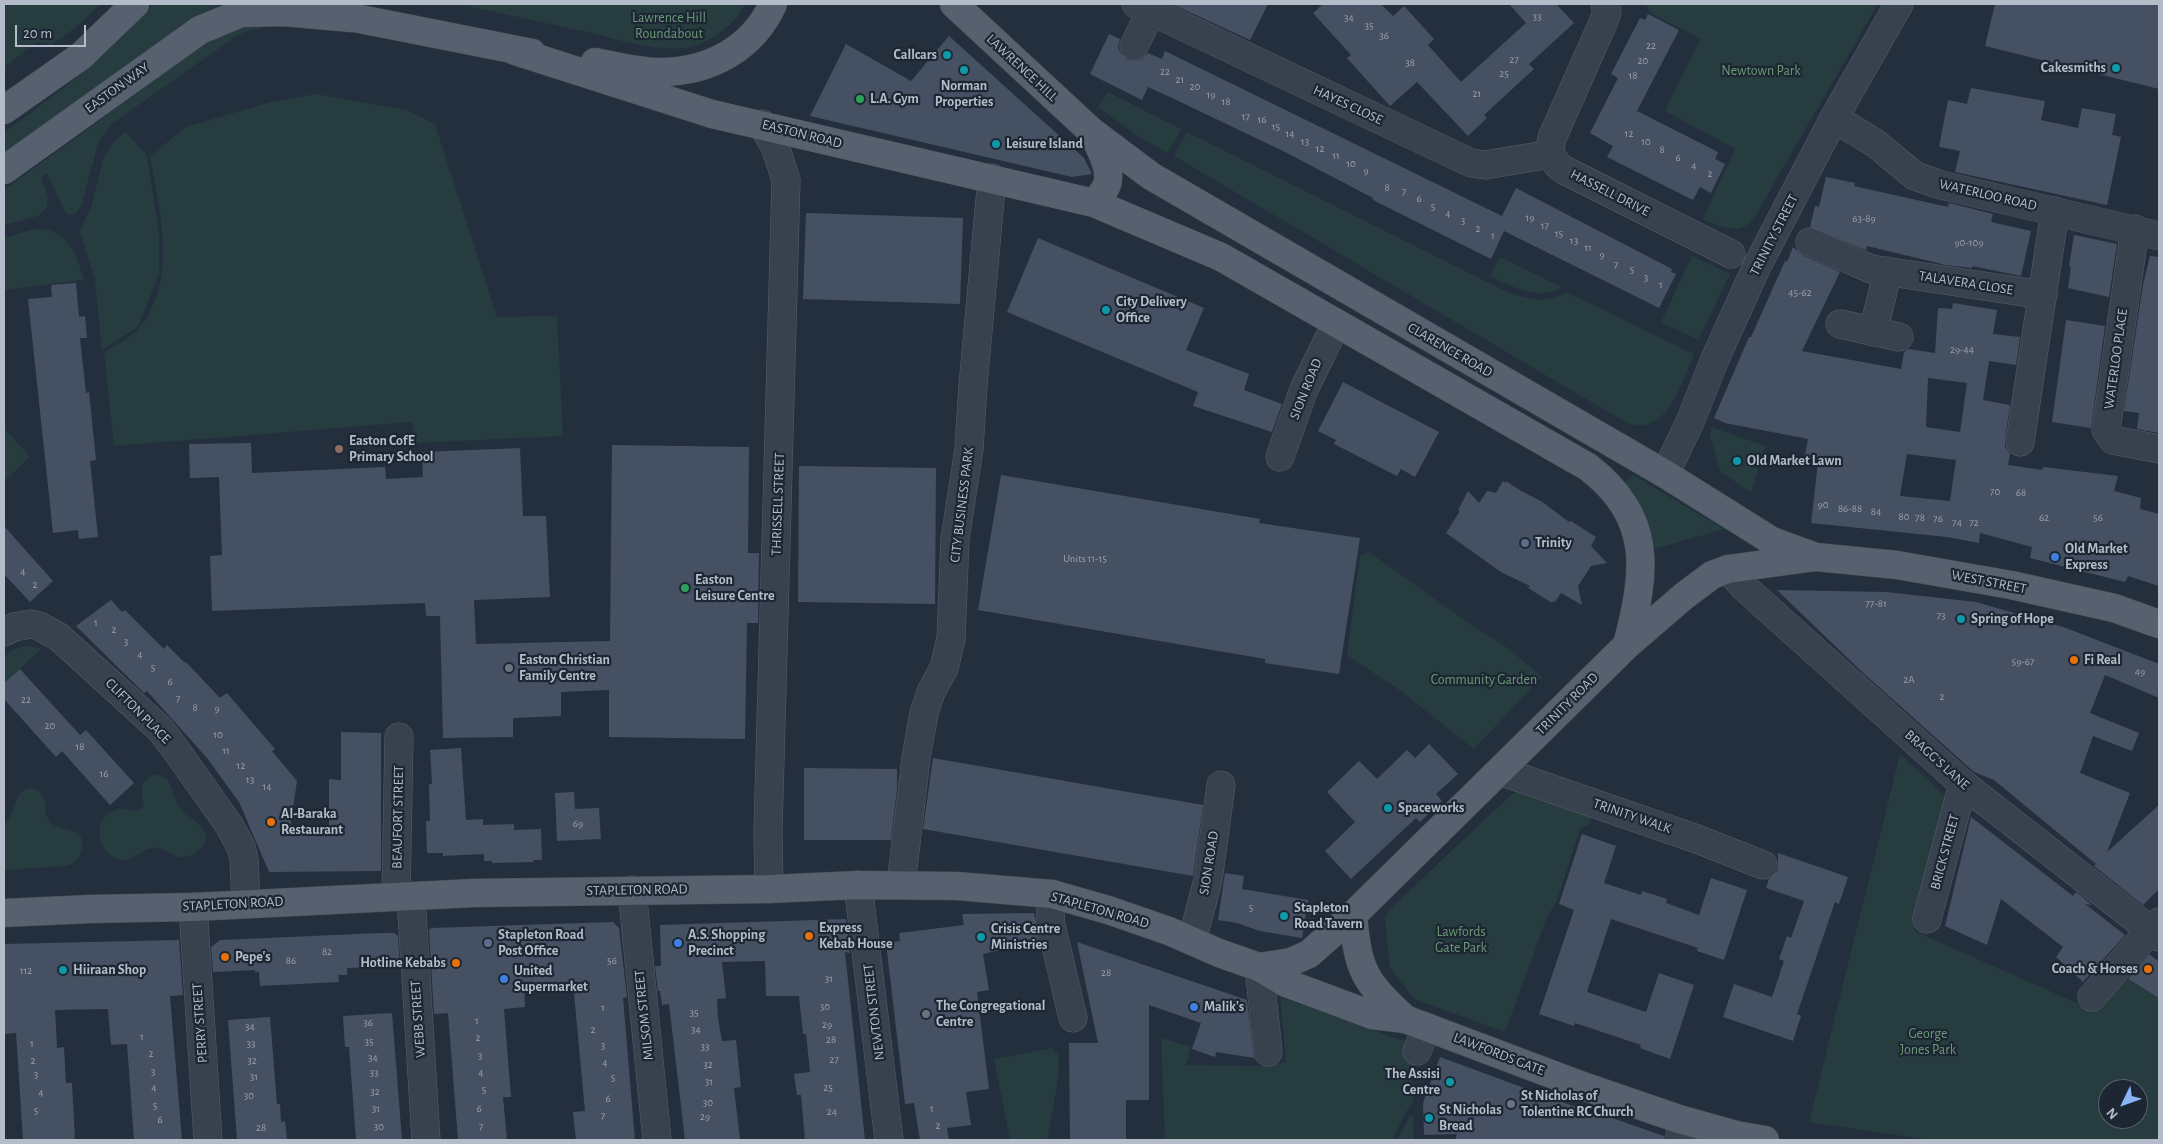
<!DOCTYPE html>
<style>
body{margin:0}
#map{position:relative;width:2163px;height:1144px;overflow:hidden;background:#242f3e;font-family:"Alegreya Sans",sans-serif}
canvas{display:block}
.frame{position:absolute;inset:0;border:5px solid #b4bcc9;pointer-events:none}
.north{position:absolute;left:2098px;top:1079px;width:50px;height:50px;box-sizing:border-box;background:#1d2633;border:1px solid #59626f;border-radius:50%;rotate:228deg;font-size:14px;font-weight:700;line-height:20px;text-align:center;color:#b4bcc9}
.north::after{content:'';display:block;margin:auto;width:18px;height:22px;background:#8ab4f8;clip-path:polygon(50% 0,100% 100%,50% 72%,0 100%)}
.scale{position:absolute;left:15px;top:25px;width:71px;height:22px;box-sizing:border-box;border:2px solid #b4bcc9;border-top:0;padding-left:6px;font-size:15px;line-height:18px;white-space:nowrap;color:#b4bcc9;-webkit-text-stroke:4px #1d2633;paint-order:stroke}
</style>
<div id="map">
<canvas width="2163" height="1144"></canvas>
<div class="frame"></div>
<div class="north">N</div>
<div class="scale">20 m</div>
</div>
<script>
const g = document.querySelector('canvas').getContext('2d');
g.lineJoin = 'round';
function paint(path, color) {
  g.fillStyle = color;
  g.fill(path, 'evenodd');
}
function stroke(path, color, width, dash) {
  g.strokeStyle = color;
  g.lineWidth = width;
  g.lineCap = dash ? 'butt' : 'round';
  g.setLineDash(dash || []);
  g.stroke(path);
}
function label(font, color, halo, rows, align = 'center') {
  g.font = font + ' "Alegreya Sans",sans-serif';
  g.lineWidth = 4.5;
  g.setLineDash([]);
  g.textBaseline = 'middle';
  g.strokeStyle = halo;
  g.fillStyle = color;
  for (const [text, x, y, turn = 0] of rows) {
    g.save();
    g.translate(x, y);
    g.rotate((+turn || 0) * Math.PI / 180);
    g.textAlign = isNaN(turn) ? turn : align;
    if (halo) g.strokeText(text, 0, 0);
    g.fillText(text, 0, 0);
    g.restore();
  }
}
const green = new Path2D(`
 M4 4H100L80 24 52 45 37 42 4 67Z
 M153 4H219L4 154V132C59 93 109 55 153 4Z
 M459 4H746C734 23 716 39 694 46 665 55 612 38 582 31 541 22 500 13 459 4Z
 M1645 4H1878L1769 192C1751 229 1742 238 1703 219L1735 149 1665 111 1701 39 1652 14Z
 M261 25 265 27 244 32 235 37 110 125 98 144 81 206 75 215H68L64 210 47 173 41 178 48 197 47 208 38 216 4 225V190L199 48C219 36 238 28 261 25Z
 M1108 92 1181 129 1168 153 1136 135 1098 107Z
 M316 94 406 110 435 124 497 317 557 316 563 436 416 443 412 422 114 446 104 352C115 345 131 338 139 328 179 281 159 209 150 156L186 127 271 102Z
 M125 131 147 156 159 234V274L138 327 102 350 95 280 80 231 91 207 103 159 111 145Z
 M1187 132 1507 292C1526 299 1549 305 1566 292L1694 354C1682 382 1668 437 1627 423L1174 156Z
 M34 229C68 227 76 253 84 280L4 290V238Z
 M1692 256 1730 274 1698 340 1661 322Z
 M1500 257 1561 287C1540 302 1510 286 1490 276Z
 M1711 427 1765 446 1751 493 1720 471 1710 436Z
 M4 428 30 457 4 481Z
 M1633 475 1724 529 1647 551 1620 486Z
 M1369 552 1473 626 1509 649 1542 677 1474 749 1401 691 1347 655 1360 556Z
 M24 646 42 648 4 683V657L12 650Z
 M1900 754 1947 798 1914 931 2095 1011 2127 979 2159 998V1140H1930L1809 1122ZM2108 1089H2138V1119H2108Z
 M157 774 167 779C173 787 173 798 179 807 188 818 218 832 202 847 197 852 192 856 185 857 173 859 165 846 153 848 143 849 135 858 125 860 95 859 89 813 120 809 126 808 130 811 136 811L141 809 144 804C140 789 140 780 157 774Z
 M33 788C50 796 42 807 48 819 53 829 70 828 79 834 87 846 80 862 67 866L4 870V825C17 815 12 788 33 788Z
 M1517 792 1592 816 1589 824 1580 829 1557 901 1547 917 1505 1032 1414 999 1390 968 1385 918 1388 911 1512 794Z
 M1280 997 1412 1044 1413 1102 1411 1103 1392 1140H1165L1161 1038 1191 1047 1186 1065 1262 1066 1286 1062Z
 M1053 1048V1052L1059 1053 1058 1080 1047 1140H1010L994 1059Z
 M1410 1116H1413L1414 1140H1397Z`);
const building = new Path2D(`
 M1172 4H1268L1250 40Z
 M1323 4H1381L1393 16 1404 6 1434 39 1428 45 1461 82 1526 23 1509 4H1556L1574 23 1529 64 1534 69 1484 115 1487 118 1468 136 1417 82 1390 106 1347 58 1351 55 1313 13Z
 M1995 4H2159V89L1985 46Z
 M1648 14 1679 30 1637 111 1718 152 1715 159 1725 164 1711 193 1700 187 1693 200 1607 157 1613 146 1590 133 1618 78 1611 74 1640 18 1645 20Z
 M1109 34 1120 39 1118 47 1121 54 1128 60 1136 61 1142 59 1148 53 1162 59 1165 51 1502 216 1516 188 1672 269 1671 272 1676 274 1659 308 1504 231 1491 259 1373 200V198L1283 151 1172 98 1148 87 1142 100 1090 74Z
 M949 36 1084 158 1092 174 1072 177 810 116 846 44 911 81Z
 M1971 88 2045 101 2041 120 2078 128 2082 108 2116 114 2112 135 2121 137 2107 205 1955 172 1960 151 1939 147 1948 100 1967 104Z
 M1826 177 1855 183 1854 186 1948 207 1949 203 1993 214 1991 222 2031 231 2021 276 1972 266V268L1946 265 1867 246 1866 250 1810 227 1815 206 1819 207Z
 M806 213 963 218 960 304 803 299Z
 M2074 235 2117 244 2109 297 2068 288 2071 267 2069 266Z
 M1038 238 1204 308 1186 350 1249 374 1244 390 1282 404 1272 432 1193 406 1198 392 1007 312Z
 M1793 247 1804 256 1840 272 1802 351 1901 369 1904 352 1908 349 1935 353 1938 308 1952 309 1953 303 1997 310 1993 334 2020 337 2016 365 1989 361 1983 400 2010 405 2005 440V447L2010 454 2008 465 2042 470 2043 467 2118 476 2114 491 2141 498 2140 509 2159 514V586L2128 576 2125 582 2030 558 2032 547 1980 533 1979 543 1947 537 1811 523 1818 463 1804 460 1808 439 1725 423 1714 418 1749 337H1751L1785 261 1787 262ZM1928 378 1967 383 1960 432 1926 427ZM1907 454 1956 460 1950 501 1900 496Z
 M2150 256 2159 257V433L2137 429 2139 413 2124 411 2143 285Z
 M76 283 79 317 85 316 87 338H80L86 393 89 392 96 460 90 461 98 537 79 539 78 530 53 533 28 299 52 297 51 285Z
 M2066 320 2105 326 2091 428 2052 422Z
 M1343 382 1439 432 1415 477 1401 469 1397 476 1334 444 1336 440 1318 431Z
 M251 443 252 473 385 467 386 479 423 477 422 452 520 448 523 516H546L550 597 474 600 476 644 610 641 612 445 749 447 748 553H759L758 623H747L745 739 609 737V690L561 692V716L513 718V737L443 738 440 616H426L425 603 212 611 210 556 222 555 219 477 190 478 189 444Z
 M799 466 936 468 935 604 798 602Z
 M1001 475 1260 519 1259 523 1360 538 1339 674 1265 663V659L978 610Z
 M1503 481 1505 483 1506 481 1521 491 1541 501 1569 522 1571 521 1596 537 1591 546 1607 563 1591 566 1578 586 1582 605 1561 593 1555 602 1553 601 1552 603 1528 588 1530 586 1501 572 1446 533 1460 511 1458 510 1468 491 1479 503 1487 491 1496 493Z
 M4 526 53 581 30 602 4 574Z
 M1777 590 1886 592 1976 602 2066 628 2159 664V698L2105 675 2090 713 2139 733 2132 751 2093 736 2080 773 2130 793 2107 852 2159 805V889L2143 905 2094 866 2096 864 1994 780 1974 772 1860 670Z
 M111 600 122 612 125 610 164 649 167 645 185 663 186 662 220 698 227 693 275 749 272 751 297 781 290 828 329 827V779L341 780V732L381 733V871L269 872 239 802 207 758 147 691 144 693 76 626Z
 M20 669 80 735 86 730 134 783 110 805 62 751 56 757 4 699V683Z
 M1429 744 1458 774 1436 794 1442 801 1420 822 1416 818 1351 879 1325 851 1355 822 1327 792 1359 761 1377 779 1407 750 1415 758Z
 M461 748 466 820 483 819V825L514 824V830L541 829 542 860H533L534 862 492 863V861H484V854L443 856V853H427L426 821H430L429 784H432L430 750Z
 M933 758 1203 805 1193 876 923 829Z
 M804 768 897 769V788L891 840H804Z
 M574 792 575 809 599 808 601 839 557 841 555 793Z
 M1971 817 2073 896 2076 892 2092 905 2085 904 2125 935 2083 982 2056 957 2063 947 2001 899 1987 945 1945 926Z
 M1582 834 1616 846 1604 883 1641 895 1642 891 1667 899 1666 903 1699 915 1711 878 1747 890 1724 960 1697 951 1698 948 1611 919 1587 992 1646 1012 1659 973 1694 985 1670 1059 1640 1048 1641 1045 1575 1023 1574 1026 1539 1014 1574 910 1559 904Z
 M1778 853 1848 877 1839 904 1835 902 1797 1014 1801 1016 1793 1041 1723 1017 1734 984 1772 997 1784 961 1779 959 1787 936 1791 938 1804 901 1766 888 1769 879 1778 870Z
 M1225 873 1244 876 1242 889 1308 900 1302 938 1260 931 1237 923 1218 920Z
 M1034 913 1039 941 983 954 989 990 977 992 989 1089 966 1092 971 1125 947 1128 949 1140H920L914 1103 905 1104 886 943 900 941 899 933 964 925 962 914Z
 M846 919 850 953 845 952 865 1140H805L801 1095H797L794 1074 810 1072 806 1034H803L799 996H766L765 961 722 962 726 998 717 999 718 1018 722 1041 736 1040 741 1087 734 1088 740 1140H685L669 1004 662 1005 660 991H658L655 966H661L660 925Z
 M613 922 619 928 627 997 623 998 635 1140H576L573 1112 585 1111 573 983 524 984 525 1007 504 1009 511 1097H503L507 1140H458L448 1013 434 1014 429 930 431 928Z
 M381 933H394L398 936 400 966 347 968V975H338L339 982 260 986 259 972H255V970L213 972 211 947 220 940Z
 M179 940 183 995 170 996 182 1140H134L127 1044 111 1045 108 1009 55 1010 57 1048 64 1047 66 1083H72L75 1140H23L16 1033 4 1034V944Z
 M1077 942 1247 1000 1254 1058 1216 1052 1215 1057 1192 1049 1201 1023 1149 1005V1100H1126V1140H1070L1069 1043H1098Z
 M2149 954 2159 962V998L2128 979Z
 M392 1013 402 1140H356L349 1047H345L343 1016Z
 M270 1017 277 1104H280L281 1122 285 1121 287 1140H237L228 1020Z
 M1440 1057 1592 1113V1111L1664 1136V1140H1455L1457 1134 1424 1135 1423 1103Z`);
const street = new Path2D(`
 M1136 4 1471 163 1485 165 1551 154
 M1605 4 1607 12 1603 23 1552 138C1548 151 1552 162 1564 170L1731 254
 M1134 46 1151 11
 M1834 118 1875 143 1915 176 1941 185 2159 236
 M762 124 775 146 786 180 768 832 769 889
 M2135 229 2106 430 2113 440 2159 449
 M1810 242 1871 269 2043 295
 M1840 324 1899 337
 M1873 332 1888 271
 M2020 442 2055 211
 M1280 457 1304 389 1336 324
 M1665 474 1690 422 1715 359 1757 266 1834 118 1899 4
 M1728 569 1745 588 1963 784 2159 937
 M4 632 14 627 31 624 39 626 59 637 160 729 176 750 229 825 241 847 244 859 246 903
 M1500 771 1697 839 1763 865
 M858 885 889 1140
 M901 885 916 758 924 713 931 692 944 668 951 639 955 539 969 449 973 385 992 178
 M632 890 657 1140
 M1052 894 1050 921 1073 1018
 M396 896 399 737
 M411 897 426 1140
 M193 907 208 1140
 M1927 919 1963 784
 M1192 941 1208 880 1221 785
 M1259 967 1268 1052
 M2092 997 2149 931 2159 922
 M1417 1051 1427 1027
 M1679 1140 1681 1134 1679 1119`);
const primary = new Path2D(`
 M328 4 355 18 532 53
 M954 4 1091 131 1151 176 1665 474 1772 541 1813 556
 M515 51 712 114 1094 203 1221 257 1588 467C1654 518 1646 572 1627 645
 M595 62C616 66 642 73 663 72 711 71 753 48 773 4
 M4 110 81 56 135 4
 M1092 132C1098 144 1110 165 1108 179 1108 188 1099 197 1094 203
 M4 170 200 30 241 13 284 12 351 18
 M4 913 90 909 193 907 474 893 769 889 858 885 957 886 1052 894 1108 910 1169 931 1219 953 1259 967 1286 983 1372 1015 1405 1019 1583 1086 1679 1119 1736 1135 1765 1140
 M1353 915C1358 971 1364 981 1405 1019
 M1259 967 1291 962 1309 954 1353 915 1627 645 1684 596 1712 575 1728 569 1816 557 1897 565 2011 585 2114 608 2159 624`);
const markers = [
 [947,55,5,"#0f9aa8"],
 [2116,68,5,"#0f9aa8"],
 [964,70,5,"#0f9aa8"],
 [860,99,5,"#2e9e5b"],
 [996,144,5,"#0f9aa8"],
 [1106,310,5,"#0f9aa8"],
 [339,449,5,"#8d6e63"],
 [1737,461,5,"#0f9aa8"],
 [1525,543,5,"#5c6f8a"],
 [2055,557,5,"#3f7fe0"],
 [685,588,5,"#2e9e5b"],
 [1961,619,5,"#0f9aa8"],
 [2074,660,5,"#e8710a"],
 [509,668,5,"#6b7280"],
 [1388,808,5,"#0f9aa8"],
 [271,822,5,"#e8710a"],
 [1284,916,5,"#0f9aa8"],
 [809,936,5,"#e8710a"],
 [981,937,5,"#0f9aa8"],
 [488,943,5,"#5c6f8a"],
 [678,943,5,"#3f7fe0"],
 [225,957,5,"#e8710a"],
 [456,963,5,"#e8710a"],
 [2148,969,5,"#e8710a"],
 [63,970,5,"#0f9aa8"],
 [504,979,5,"#3f7fe0"],
 [1194,1007,5,"#3f7fe0"],
 [926,1014,5,"#6b7280"],
 [1450,1082,5,"#0f9aa8"],
 [1511,1104,5,"#6b7280"],
 [1429,1118,5,"#0f9aa8"]
];
const numberNames = [
 ["33",1537,17],
 ["34",1349,18],
 ["35",1369,26],
 ["36",1384,36],
 ["22",1651,46],
 ["27",1514,60],
 ["20",1643,61],
 ["38",1410,63],
 ["22",1165,72],
 ["25",1504,74],
 ["18",1633,76],
 ["21",1180,80],
 ["20",1195,87],
 ["21",1477,94],
 ["19",1211,95],
 ["18",1226,102],
 ["17",1246,117],
 ["16",1262,120],
 ["15",1276,127],
 ["14",1290,134],
 ["12",1629,134],
 ["13",1305,142],
 ["10",1646,142],
 ["12",1320,149],
 ["8",1662,150],
 ["11",1336,156],
 ["6",1678,158],
 ["10",1351,164],
 ["4",1694,166],
 ["9",1366,171],
 ["2",1710,174],
 ["8",1387,188],
 ["7",1404,192],
 ["6",1419,199],
 ["5",1433,207],
 ["4",1448,214],
 ["19",1530,218],
 ["63-89",1864,219],
 ["3",1463,221],
 ["17",1545,226],
 ["2",1478,229],
 ["15",1559,234],
 ["1",1493,236],
 ["13",1574,241],
 ["90-109",1969,243],
 ["11",1588,248],
 ["9",1602,255],
 ["7",1616,265],
 ["5",1632,270],
 ["3",1646,278],
 ["1",1661,285],
 ["45-62",1800,293],
 ["29-44",1962,350],
 ["70",1995,492],
 ["68",2021,493],
 ["90",1823,505],
 ["86-88",1850,509],
 ["84",1876,512],
 ["80",1904,517],
 ["78",1920,518],
 ["62",2044,518],
 ["56",2098,518],
 ["76",1938,519],
 ["74",1957,523],
 ["72",1974,523],
 ["Units 11-15",1085,559],
 ["4",23,572],
 ["2",35,585],
 ["77-81",1876,604],
 ["73",1941,616],
 ["1",96,623],
 ["2",114,630],
 ["3",126,642],
 ["4",140,655],
 ["59-67",2023,662],
 ["5",153,668],
 ["49",2140,672],
 ["2A",1909,680],
 ["6",170,682],
 ["2",1942,697],
 ["7",178,699],
 ["22",26,700],
 ["8",195,708],
 ["9",217,709],
 ["20",50,726],
 ["10",218,735],
 ["18",80,747],
 ["11",226,751],
 ["12",241,766],
 ["16",104,774],
 ["13",250,780],
 ["14",267,787],
 ["69",578,824],
 ["5",1251,908],
 ["82",327,952],
 ["86",291,961],
 ["56",612,961],
 ["112",26,971],
 ["28",1106,973],
 ["31",829,979],
 ["30",825,1007],
 ["1",603,1008],
 ["35",694,1013],
 ["1",477,1021],
 ["36",368,1023],
 ["29",827,1025],
 ["34",250,1027],
 ["2",593,1030],
 ["34",696,1030],
 ["1",142,1037],
 ["2",478,1038],
 ["28",831,1040],
 ["35",369,1042],
 ["1",32,1044],
 ["33",251,1044],
 ["3",603,1046],
 ["33",705,1047],
 ["2",151,1054],
 ["3",480,1056],
 ["34",373,1058],
 ["27",834,1060],
 ["2",33,1061],
 ["32",252,1061],
 ["4",605,1063],
 ["32",708,1065],
 ["3",153,1072],
 ["33",374,1073],
 ["4",481,1073],
 ["3",36,1075],
 ["31",254,1077],
 ["5",613,1078],
 ["31",709,1082],
 ["4",154,1088],
 ["25",828,1088],
 ["5",484,1090],
 ["32",375,1092],
 ["4",41,1093],
 ["30",249,1096],
 ["6",608,1099],
 ["30",708,1103],
 ["5",155,1106],
 ["31",376,1109],
 ["6",479,1109],
 ["1",932,1109],
 ["5",36,1111],
 ["24",832,1112],
 ["7",603,1116],
 ["29",705,1117],
 ["6",160,1120],
 ["2",938,1126],
 ["30",379,1127],
 ["7",481,1127],
 ["28",261,1128]
];
const parkNames = [
 ["Lawrence Hill",669,18],
 ["Roundabout",669,34],
 ["Newtown Park",1761,71],
 ["Community Garden",1484,680],
 ["Lawfords",1461,932],
 ["Gate Park",1461,948],
 ["George",1928,1034],
 ["Jones Park",1928,1050]
];
const poiNames = [
 ["Callcars",937,55,"right"],
 ["Cakesmiths",2106,68,"right"],
 ["Norman",964,86,"center"],
 ["Properties",964,102,"center"],
 ["L.A. Gym",870,99],
 ["Leisure Island",1006,144],
 ["City Delivery",1116,302],
 ["Office",1116,318],
 ["Easton CofE",349,441],
 ["Primary School",349,457],
 ["Old Market Lawn",1747,461],
 ["Trinity",1535,543],
 ["Old Market",2065,549],
 ["Express",2065,565],
 ["Easton",695,580],
 ["Leisure Centre",695,596],
 ["Spring of Hope",1971,619],
 ["Easton Christian",519,660],
 ["Family Centre",519,676],
 ["Fi Real",2084,660],
 ["Spaceworks",1398,808],
 ["Al-Baraka",281,814],
 ["Restaurant",281,830],
 ["Stapleton",1294,908],
 ["Road Tavern",1294,924],
 ["Express",819,928],
 ["Kebab House",819,944],
 ["Crisis Centre",991,929],
 ["Ministries",991,945],
 ["Stapleton Road",498,935],
 ["Post Office",498,951],
 ["A.S. Shopping",688,935],
 ["Precinct",688,951],
 ["Pepe's",235,957],
 ["Hotline Kebabs",446,963,"right"],
 ["Coach & Horses",2138,969,"right"],
 ["Hiiraan Shop",73,970],
 ["United",514,971],
 ["Supermarket",514,987],
 ["The Congregational",936,1006],
 ["Centre",936,1022],
 ["Malik's",1204,1007],
 ["The Assisi",1440,1074,"right"],
 ["Centre",1440,1090,"right"],
 ["St Nicholas of",1521,1096],
 ["Tolentine RC Church",1521,1112],
 ["St Nicholas",1439,1110],
 ["Bread",1439,1126]
];
const streetNames = [
 ["LAWRENCE HILL",1022,68,43],
 ["EASTON WAY",117,88,-36],
 ["HAYES CLOSE",1348,105,25],
 ["EASTON ROAD",802,134,14],
 ["HASSELL DRIVE",1610,193,27],
 ["WATERLOO ROAD",1988,195,13],
 ["TRINITY STREET",1774,235,-63],
 ["TALAVERA CLOSE",1966,283,9],
 ["CLARENCE ROAD",1450,350,30],
 ["WATERLOO PLACE",2116,359,-82],
 ["SION ROAD",1306,389,-68],
 ["THRISSELL STREET",778,504,-88],
 ["CITY BUSINESS PARK",962,505,-83],
 ["WEST STREET",1989,582,11],
 ["TRINITY ROAD",1567,704,-45],
 ["CLIFTON PLACE",138,711,45],
 ["BRAGG'S LANE",1937,760,42],
 ["TRINITY WALK",1632,816,19],
 ["BEAUFORT STREET",398,817,-89],
 ["BRICK STREET",1945,852,-75],
 ["SION ROAD",1209,863,-81],
 ["STAPLETON ROAD",637,890,-1],
 ["STAPLETON ROAD",233,904,-3],
 ["STAPLETON ROAD",1100,910,16],
 ["NEWTON STREET",874,1012,-97],
 ["MILSOM STREET",644,1015,-96],
 ["WEBB STREET",418,1019,-94],
 ["PERRY STREET",200,1023,-94],
 ["LAWFORDS GATE",1499,1054,21]
];
paint(green, '#263c3f');
paint(building, '#455162');
stroke(street, '#565f6c', 29);
stroke(primary, '#414a57', 29);
stroke(street, '#38414e', 28);
stroke(primary, '#56606e', 28);
for (const [x, y, r, color] of markers) {
  const dot = new Path2D();
  dot.arc(x, y, r, 0, 2 * Math.PI);
  g.fillStyle = color;
  g.fill(dot);
  stroke(dot, '#1d2633', 2);
}
label('11px', '#98a1af', null, numberNames);
label('14px', '#6b9a76', '#1d2633', parkNames);
label('bold 14px', '#b4bcc9', '#1d2633', poiNames, 'left');
label('14px', '#b4bcc9', '#1d2633', streetNames);
</script>
